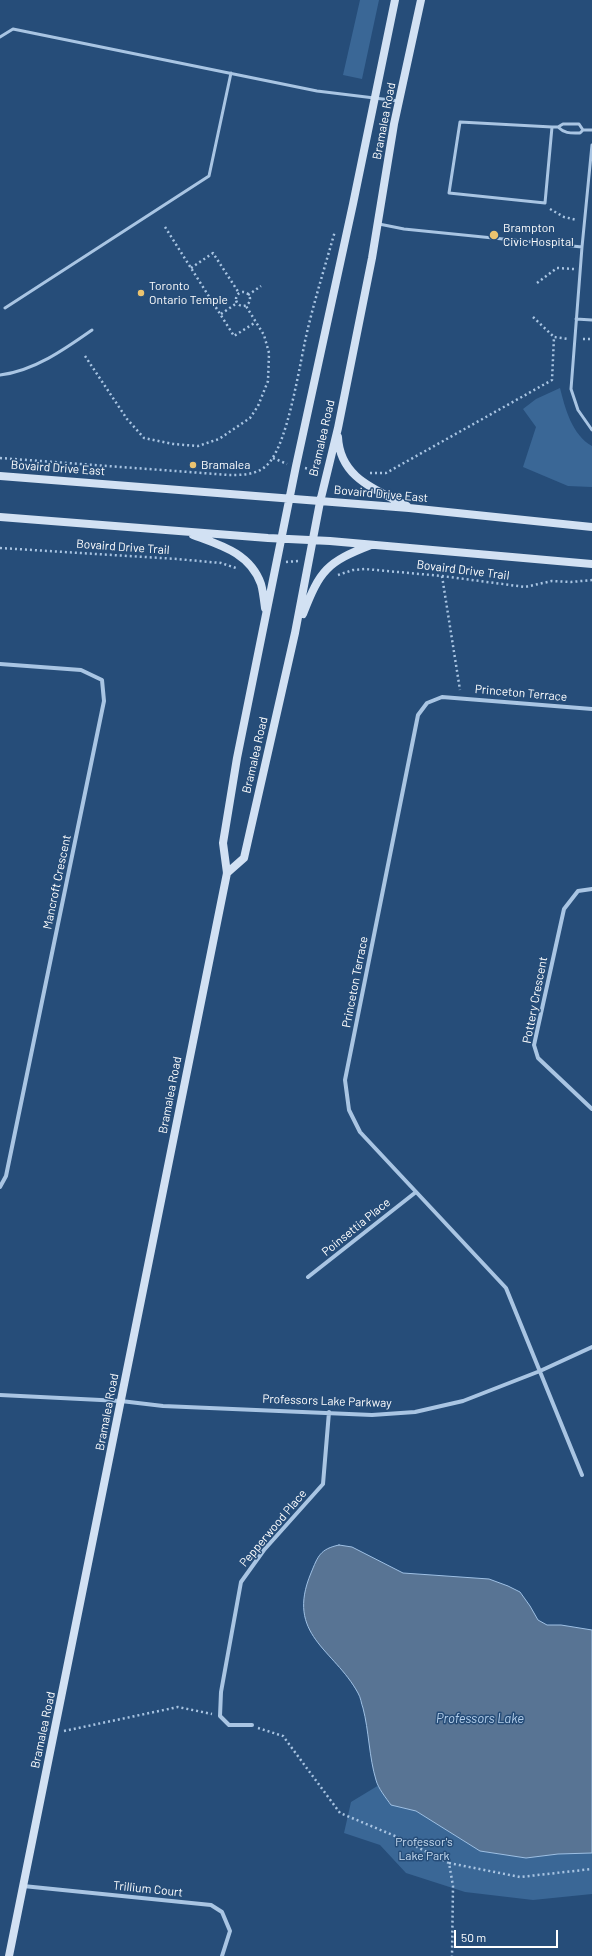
<!DOCTYPE html>
<style>
body{margin:0}
#map{position:relative;width:592px;height:1956px;overflow:hidden;background:#264d79;font-family:Barlow,sans-serif}
canvas{display:block}
.scale{position:absolute;left:454px;top:1930px;width:104px;height:18px;box-sizing:border-box;border:2px solid #fff;border-top:0;padding-left:5px;font-size:12px;line-height:14px;white-space:nowrap;color:#fff;-webkit-text-stroke:3px #264d79;paint-order:stroke}
</style>
<div id="map">
<canvas width="592" height="1956"></canvas>
<div class="scale">50 m</div>
</div>
<script>
const g = document.querySelector('canvas').getContext('2d');
g.lineJoin = 'round';
function paint(path, color) {
  g.fillStyle = color;
  g.fill(path, 'evenodd');
}
function stroke(path, color, width, dash) {
  g.strokeStyle = color;
  g.lineWidth = width;
  g.lineCap = dash ? 'butt' : 'round';
  g.setLineDash(dash || []);
  g.stroke(path);
}
function label(font, color, halo, rows, align = 'center') {
  g.font = font + ' Barlow,sans-serif';
  g.lineWidth = 3;
  g.setLineDash([]);
  g.textBaseline = 'middle';
  g.strokeStyle = halo;
  g.fillStyle = color;
  for (const [text, x, y, turn = 0] of rows) {
    g.save();
    g.translate(x, y);
    g.rotate((+turn || 0) * Math.PI / 180);
    g.textAlign = isNaN(turn) ? turn : align;
    if (halo) g.strokeText(text, 0, 0);
    g.fillText(text, 0, 0);
    g.restore();
  }
}
const green = new Path2D(`
 M360 0H379L362 79 343 75Z
 M560 388C565 408 572 435 592 446V487L568 486 523 467 536 427 523 409 536 399Z
 M379 1785 391 1805 416 1811 480 1851 526 1858 558 1854 592 1853V1894L533 1900 465 1892 406 1873 380 1845 344 1833 351 1802Z`);
const water = new Path2D(`
 M339 1545 352 1547 403 1573 489 1579 508 1586 520 1592 530 1606 538 1620 547 1625H561L592 1630V1853L558 1854 526 1858 480 1851 416 1811 391 1805C386 1798 378 1788 376 1780 369 1757 369 1731 363 1708 361 1703 361 1698 358 1693 334 1649 285 1635 311 1573 318 1556 320 1549 339 1545Z`);
const path = new Path2D(`
 M550 209 564 217 577 220
 M165 227 234 336 256 322
 M191 268 213 253 239 293
 M537 283 557 268 574 269
 M236 299a7 7 0 1 1 14 0a7 7 0 1 1-14 0Z
 M248 295 261 286
 M221 314 237 303
 M533 317 554 337
 M583 339H592
 M85 356 127 419 144 438 173 444 198 446 219 439 250 418 258 406 268 381 269 353 264 335 246 306
 M0 458 229 475C242 475 258 475 268 464 289 442 300 360 308 328 316 295 326 263 335 231
 M273 458 287 464
 M305 468 318 471
 M370 473H386L552 380 554 337 568 339
 M0 548 177 559 221 563 236 568
 M286 562 299 561
 M338 575 353 570 365 569 442 576 525 587 552 581 571 582 592 580
 M442 576 460 690
 M258 1728 283 1736 340 1813 395 1836 449 1863 453 1886 452 1956
 M64 1731 178 1707 212 1714
 M449 1863 520 1877 592 1869`);
const service = new Path2D(`
 M0 37 13 29 317 91 399 101
 M552 127 545 203 449 193 460 122 552 127H558L563 124H579L583 130
 M558 127C565 134 571 133 580 133L583 130H592
 M592 145 582 247 571 389 578 410 592 430
 M379 224 404 229 582 247
 M5 308 209 176 231 73
 M576 319 592 320
 M0 375C34 371 65 349 92 330`);
const minor = new Path2D(`
 M0 664 81 670 102 680 104 701 6 1176 0 1187
 M592 889 578 891 564 909 534 1045 538 1058 592 1109
 M308 1277 416 1192
 M0 1395 121 1401 163 1406 372 1415 415 1412 463 1401 540 1371 592 1347
 M582 1475 506 1288 360 1132 349 1110 345 1080 418 715 427 703 442 697 592 709
 M252 1725H229L220 1716 221 1692 241 1582 264 1550 323 1484 329 1412
 M23 1886 211 1905 222 1912 230 1931 222 1956`);
const secondary = new Path2D(`
 M338 437C340 478 375 489 407 506
 M0 476 409 508 592 527
 M0 517 268 538 330 541 592 564
 M193 535C220 545 250 553 261 584 263 591 264 600 265 608
 M303 614C320 570 327 562 371 545
 M227 873 244 858 295 633 320 502 338 428 372 258 394 124 421 0
 M9 1956 227 873 223 843 237 758 296 466 353 204 395 0`);
const markers = [
 [494,235,5,"#ebc36f"],
 [141,293,4,"#ebc36f"],
 [193,465,4,"#ebc36f"]
];
const streetNames = [
 ["Bramalea Road",384,121,-79],
 ["Bramalea Road",322,438,-77],
 ["Bovaird Drive East",58,468,4],
 ["Bovaird Drive East",381,494,5],
 ["Bovaird Drive Trail",123,547,4],
 ["Bovaird Drive Trail",463,570,7],
 ["Princeton Terrace",521,693,5],
 ["Bramalea Road",255,755,-77],
 ["Mancroft Crescent",57,882,-78],
 ["Princeton Terrace",355,982,-79],
 ["Pottery Crescent",535,1000,-79],
 ["Bramalea Road",170,1095,-79],
 ["Poinsettia Place",356,1227,-39],
 ["Professors Lake Parkway",327,1401,2],
 ["Bramalea Road",107,1412,-79],
 ["Pepperwood Place",273,1528,-50],
 ["Bramalea Road",43,1730,-78],
 ["Trillium Court",148,1889,6]
];
const poiNames = [
 ["Brampton",503,228],
 ["Civic Hospital",503,242],
 ["Toronto",149,286],
 ["Ontario Temple",149,300],
 ["Bramalea",201,465]
];
const parkNames = [
 ["Professor's",424,1842],
 ["Lake Park",424,1856]
];
const waterNames = [
 ["Professors Lake",480,1719]
];
paint(green, '#3a6796');
paint(water, '#587494');
stroke(water, '#9ec0e4', 1);
stroke(path, '#a9c5e3', 2.5, [2, 3]);
stroke(service, '#a9c5e3', 3);
stroke(minor, '#a9c5e3', 4);
stroke(secondary, '#d2e1f3', 8);
for (const [x, y, r, color] of markers) {
  const dot = new Path2D();
  dot.arc(x, y, r, 0, 2 * Math.PI);
  g.fillStyle = color;
  g.fill(dot);
  stroke(dot, '#264d79', 1.5);
}
label('12px', '#fff', '#264d79', streetNames);
label('12px', '#fff', '#264d79', poiNames, 'left');
label('12px', '#cbdff3', '#264d79', parkNames);
label('italic 13px', '#b4cfeb', '#264d79', waterNames);
</script>
